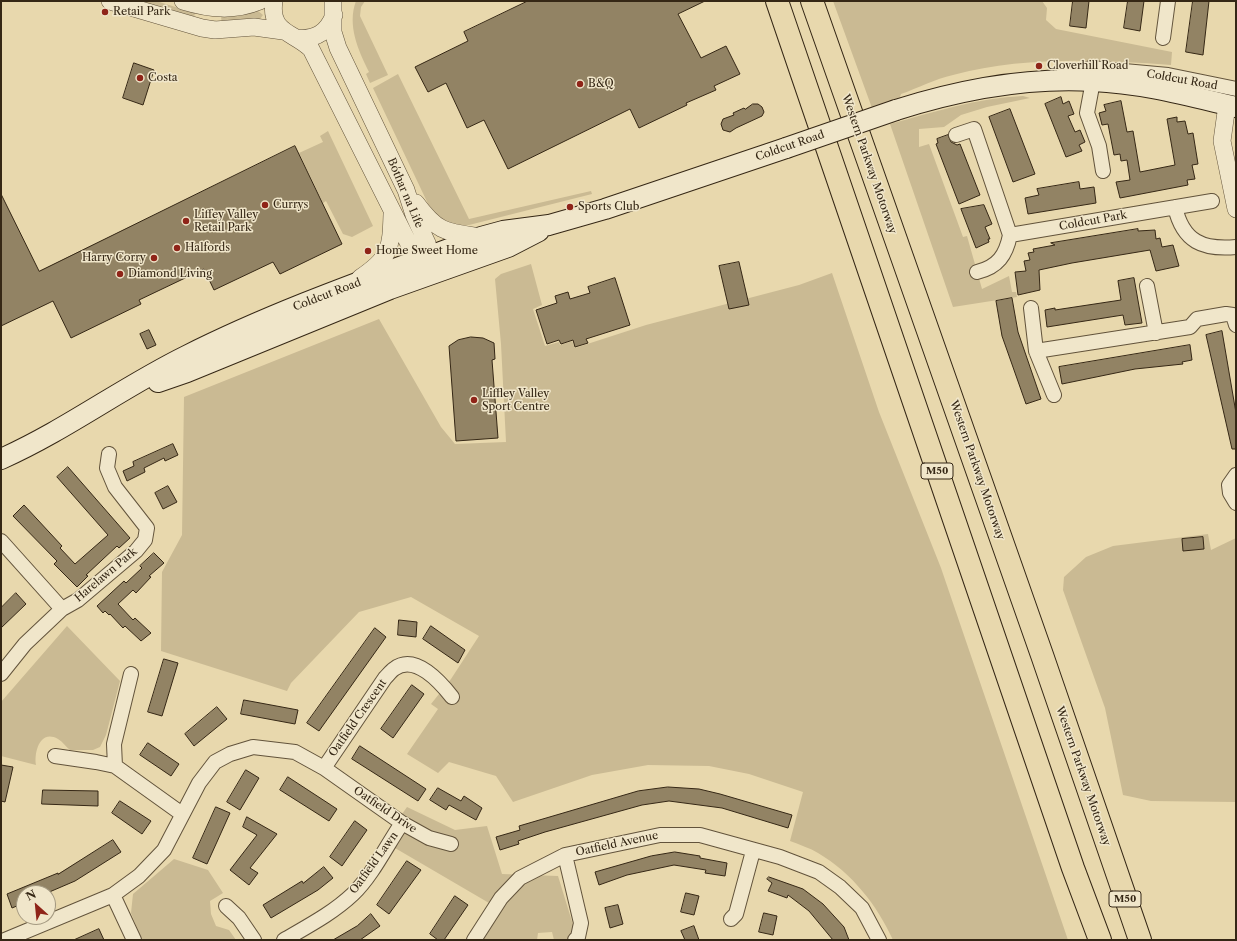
<!DOCTYPE html>
<meta charset="utf-8">
<style>
body{margin:0}
#map{position:relative;width:1237px;height:941px;overflow:hidden;background:#e8d8ad;font-family:"Libre Caslon Text",serif}
canvas{display:block}
.frame{position:absolute;inset:0;border:2px solid #352715;pointer-events:none}
.north{position:absolute;left:16px;top:885px;width:40px;height:40px;box-sizing:border-box;background:#f0e6ca;border:1px solid #a59a82;border-radius:50%;rotate:333deg;font-size:11px;font-weight:700;line-height:16px;text-align:center;color:#352715}
.north::after{content:'';display:block;margin:auto;width:14px;height:18px;background:#8f2418;clip-path:polygon(50% 0,100% 100%,50% 72%,0 100%)}
</style>
<div id="map">
<canvas width="1237" height="941"></canvas>
<div class="frame"></div>
<div class="north">N</div>
</div>
<script>
const g = document.querySelector('canvas').getContext('2d');
g.lineJoin = 'round';
function paint(path, color) {
  g.fillStyle = color;
  g.fill(path, 'evenodd');
}
function stroke(path, color, width, dash) {
  g.strokeStyle = color;
  g.lineWidth = width;
  g.lineCap = dash ? 'butt' : 'round';
  g.setLineDash(dash || []);
  g.stroke(path);
}
function label(font, color, halo, rows, align = 'center') {
  g.font = font + ' "Libre Caslon Text",serif';
  g.lineWidth = 3;
  g.setLineDash([]);
  g.textBaseline = 'middle';
  g.strokeStyle = halo;
  g.fillStyle = color;
  for (const [text, x, y, turn = 0] of rows) {
    g.save();
    g.translate(x, y);
    g.rotate((+turn || 0) * Math.PI / 180);
    g.textAlign = isNaN(turn) ? turn : align;
    if (halo) g.strokeText(text, 0, 0);
    g.fillText(text, 0, 0);
    g.restore();
  }
}
const green = new Path2D(`
 M131 1H156L195 13 193 20Z
 M356 1H365L361 7 360 16 388 75 370 83 366 74 369 72C358 50 347 25 356 1Z
 M833 1H1042L1047 8 1046 20 1056 29 1172 52 1171 65C1098 60 1024 56 953 75 935 79 918 88 901 94L900 97 872 108Z
 M257 10 263 15 260 19 222 24 221 17 237 16Z
 M398 74 469 219 591 191 592 194 469 225C452 227 441 221 430 208L373 88Z
 M1023 96 1030 98 987 107 961 115 944 127 919 129V147L929 144 963 237 967 236 982 289 1009 276 1012 292H1016L1017 297 953 307 890 124C934 112 977 98 1023 96Z
 M328 131 373 226 352 237 343 234 326 201 323 203 299 153 323 142 320 136Z
 M531 264 542 305 533 309 545 346 559 342 560 345 572 341 575 348 646 325 799 285 832 273 879 412 941 568 1068 940H893C877 905 852 873 818 853 810 848 800 845 790 841L803 792 749 774 709 766 648 765 592 775 513 802 496 776 449 762 438 773 407 754 438 709 431 704 451 679 479 636 411 597 359 612 291 683 287 691 161 651 162 572 182 535 184 397 379 319 441 427 455 444 506 442 501 344 495 279 501 274Z
 M1208 534 1211 550 1236 538V802L1151 801 1123 795 1105 708 1063 590 1064 577 1086 557 1113 546Z
 M67 626 120 681 106 735 100 747 93 750H70C66 747 63 742 58 739 40 729 34 752 36 765L1 756V702Z
 M407 807 455 830 487 826 502 874 558 876 574 928 569 940H554L552 932 538 933 537 940H482L501 910 383 841Z
 M174 859 208 870 223 893 210 901 211 914 216 926 229 930 236 940H142L131 913 133 894Z`);
const building = new Path2D(`
 M528 1H705L678 14 701 58 726 46 740 74 714 86 716 90 686 103 687 105 639 128 630 109 508 169 484 120 467 128 446 83 428 92 415 67 468 41 464 32Z
 M1073 1H1089L1086 28 1070 26Z
 M1128 1H1144L1140 31 1124 28Z
 M1193 1H1209L1203 55 1186 52Z
 M134 63 154 70 143 105 123 98Z
 M1061 97 1063 104 1069 101 1074 114 1068 116 1075 132 1080 130 1085 142 1079 145 1082 151 1066 157 1045 104Z
 M1121 101 1127 132 1133 131 1140 172 1175 165 1167 119 1177 117V122L1185 121 1188 134 1193 133 1198 164 1192 165 1195 179 1187 180 1188 185 1120 198 1116 182 1130 180 1127 160 1121 161 1120 154 1114 155 1108 124 1102 125 1099 113 1106 111 1104 105Z
 M753 104H758L762 107 764 112 762 116 736 128 730 132 723 130 721 124 723 119 734 115 733 113 744 108 745 109Z
 M1010 109 1035 174 1013 182 989 117Z
 M948 135 951 142 957 145 960 144 980 195 959 204 936 144 938 143 937 139Z
 M295 146 342 244 280 274 273 262 214 290 204 269 139 300 141 304 71 338 53 301 1 326V194L39 271Z
 M1079 182 1080 189 1094 187 1096 203 1028 214 1025 198 1039 195 1037 189Z
 M984 205 992 224 985 227 990 239H988L989 242 976 248 961 209Z
 M1138 229V231L1155 230 1156 239 1160 238 1162 247 1173 245 1179 266 1156 271 1150 250 1072 263 1039 270 1040 290 1018 295 1015 272 1026 271 1024 261 1030 260 1028 253 1034 252 1033 249 1055 245 1051 243Z
 M739 262 749 305 729 309 719 266Z
 M615 278 630 325 586 339 588 343 575 347 573 340 561 344 559 340 547 344 536 310 557 303 555 296 568 292 570 299 590 293 588 287Z
 M1134 278 1142 323 1125 325 1123 315 1047 327 1045 310 1055 308V310L1121 300 1118 281Z
 M1012 298 1018 332 1041 399 1026 404 1002 336 996 301Z
 M149 330 156 345 147 349 140 334Z
 M1222 331 1236 413V449H1232L1206 335Z
 M471 337 483 338 494 343 495 359 492 360 498 438 456 441 449 346 458 340Z
 M1190 345 1192 360 1182 362 1183 364 1135 369 1062 384 1059 367Z
 M173 444 178 455 165 461 164 458 144 468 145 472 127 481 123 471 134 466 133 462Z
 M68 467 130 538 119 548 117 546 86 575 88 576 77 587 54 564 57 561 13 516 24 505 62 546 60 548 75 564 108 535 57 477Z
 M168 486 177 502 163 509 155 493Z
 M1203 537 1204 549 1183 551 1182 539Z
 M154 553 164 563 149 576 151 577 136 593 133 590 118 604 133 620 135 618 151 633 141 641 125 626 123 628 110 614 109 615 105 611 103 613 97 606 124 581 126 583 142 568 140 566Z
 M16 593 26 604 1 628V608Z
 M399 620 417 622 416 637 398 635Z
 M431 626 465 650 458 663 423 639Z
 M375 628 386 637 319 731 307 723Z
 M164 659 178 663 162 716 148 712Z
 M412 685 424 694 393 738 381 729Z
 M244 700 298 710 295 724 241 714Z
 M217 707 227 719 194 746 185 734Z
 M148 743 179 764 171 776 140 755Z
 M360 746 426 789 418 801 352 759Z
 M1 765 13 767 5 802 1 801Z
 M246 770 259 778 240 810 227 802Z
 M288 777 337 809 329 821 280 790Z
 M668 787 699 789 720 794 792 815 788 828 722 808 669 801 642 805 545 832 518 841 519 844 500 850 496 837 520 830 519 826 638 791Z
 M438 788 461 801 464 796 482 808 476 820 449 805 446 810 430 800Z
 M43 790 98 791V806L42 804Z
 M120 801 151 821 142 834 112 813Z
 M216 807 230 813 207 864 193 858Z
 M247 817 277 834 250 868 258 873 249 885 230 870 257 835 243 827Z
 M355 821 367 830 342 866 330 857Z
 M113 840 121 852 75 881 47 893H24V903L12 908 7 894 58 873V874Z
 M675 852 700 856V858L727 863 725 876 705 873 706 870 674 865 627 875 599 885 595 872 651 856Z
 M407 861 421 870 389 914 377 905Z
 M324 867 333 878 318 890 271 918 263 905 302 881 303 883Z
 M769 877 803 889 823 904 844 927 849 940H833L809 911 788 895 787 898 768 891 772 883 767 879Z
 M686 893 699 896 694 915 681 912Z
 M455 896 468 905 444 940H438L430 934Z
 M618 905 623 924 610 928 605 908Z
 M764 913 777 916 773 935 759 932Z
 M371 914 380 926 360 940H333L357 926Z
 M694 926 699 940H685L681 931Z
 M99 929 104 940H74Z`);
const minor = new Path2D(`
 M1163 38 1168 1
 M1062 75 1091 68 1168 75 1236 89
 M1093 81 1087 113 1099 146 1103 171
 M956 135 974 129 1010 235
 M1175 207C1183 242 1203 250 1236 247
 M977 272C998 267 1006 255 1010 235L1212 201
 M1147 286 1156 333
 M1031 308 1036 351 1190 327 1197 319 1226 314 1233 315 1236 325
 M1036 351 1054 395
 M1236 475 1229 485 1230 493 1236 503
 M1 541 62 609
 M1 674 25 644 62 609 78 600 136 551 145 540 147 528 115 487 107 468 109 454
 M55 756 96 762 115 766 182 814
 M115 766 114 744 131 674
 M324 768 385 678C388 675 391 671 394 669 415 653 441 683 452 697
 M565 855 581 923 578 937 575 940
 M113 895 134 940
 M226 906 239 918 254 940
 M731 919 736 914 753 851
 M5 940 113 895 139 876 164 850 199 783 215 762 230 754 253 747 295 752 324 768 402 823 429 838 451 844
 M284 940C308 926 333 913 353 894 372 876 387 845 402 823
 M474 940 501 898 520 878 565 855 660 835H700L780 857 819 872 840 887 862 908 879 940`);
const tertiary = new Path2D(`
 M110 1 202 28 215 30 254 27 283 31
 M183 1C210 9 233 12 260 1
 M274 1C269 33 294 32 311 49L414 254 418 261 427 268
 M333 1V32L338 48 406 190 414 215 427 243 433 269
 M296 38C315 40 327 33 334 15
 M1227 105 1222 141 1236 209
 M416 203C438 233 446 232 481 237
 M360 278C390 258 391 249 392 214`);
const secondary = new Path2D(`
 M896 110C959 90 1026 77 1093 81 1142 83 1189 96 1236 107
 M158 382 187 372 390 289 508 247 539 231
 M1 459C66 430 123 387 186 356 281 308 382 274 481 237L503 231 549 225 605 209 786 148`);
const motorway = new Path2D(`
 M777 1 1073 868 1100 940
 M812 1 1042 655 1140 940`);
const secondaryBridge = new Path2D(`
 M786 148 896 110`);
const markers = [
 [105,12,4,"#8f2418"],
 [1039,66,4,"#8f2418"],
 [140,78,4,"#8f2418"],
 [580,84,4,"#8f2418"],
 [265,205,4,"#8f2418"],
 [570,207,4,"#8f2418"],
 [186,221,4,"#8f2418"],
 [177,248,4,"#8f2418"],
 [368,251,4,"#8f2418"],
 [154,258,4,"#8f2418"],
 [120,274,4,"#8f2418"],
 [474,400,4,"#8f2418"]
];
const shields = [
 [937,471,32],
 [1125,899,32]
];
const shieldNames = [
 ["M50",937,471],
 ["M50",1125,899]
];
const poiNames = [
 ["Retail Park",113,12],
 ["Cloverhill Road",1047,66],
 ["Costa",148,78],
 ["B&Q",588,84],
 ["Currys",273,205],
 ["Sports Club",578,207],
 ["Liffey Valley",194,215],
 ["Retail Park",194,228],
 ["Halfords",185,248],
 ["Home Sweet Home",376,251],
 ["Harry Corry",146,258,"right"],
 ["Diamond Living",128,274],
 ["Liffley Valley",482,394],
 ["Sport Centre",482,407]
];
const streetNames = [
 ["Coldcut Road",1182,80,10],
 ["Coldcut Road",790,146,-19],
 ["Western Parkway Motorway",869,164,71],
 ["Bóthar na Life",405,193,67],
 ["Coldcut Park",1093,221,-10],
 ["Coldcut Road",327,295,-21],
 ["Western Parkway Motorway",977,470,71],
 ["Harelawn Park",106,575,-40],
 ["Oatfield Crescent",358,718,-55],
 ["Western Parkway Motorway",1083,776,71],
 ["Oatfield Drive",385,810,34],
 ["Oatfield Avenue",617,844,-12],
 ["Oatfield Lawn",374,863,-54]
];
paint(green, '#caba93');
paint(building, '#928364');
stroke(building, '#352715', 1);
stroke(minor, '#62533b', 16);
stroke(tertiary, '#62533b', 18);
stroke(secondary, '#352715', 22);
stroke(motorway, '#352715', 24);
stroke(minor, '#f0e6ca', 14);
stroke(tertiary, '#f0e6ca', 17);
stroke(secondary, '#f0e6ca', 20);
stroke(motorway, '#e8d8ad', 22);
stroke(secondaryBridge, '#352715', 22, []);
stroke(secondaryBridge, '#f0e6ca', 20);
for (const [x, y, r, color] of markers) {
  const dot = new Path2D();
  dot.arc(x, y, r, 0, 2 * Math.PI);
  g.fillStyle = color;
  g.fill(dot);
  stroke(dot, '#f0e6ca', 1.5);
}
for (const [x, y, w] of shields) {
  const box = new Path2D();
  box.roundRect(x - w / 2, y - 8, w, 16, 3);
  g.fillStyle = '#f0e6ca';
  g.fill(box);
  stroke(box, '#352715', 1);
}
label('bold 10px', '#352715', null, shieldNames);
label('11px', '#352715', '#f0e6ca', poiNames, 'left');
label('11px', '#352715', '#f0e6ca', streetNames);
</script>
